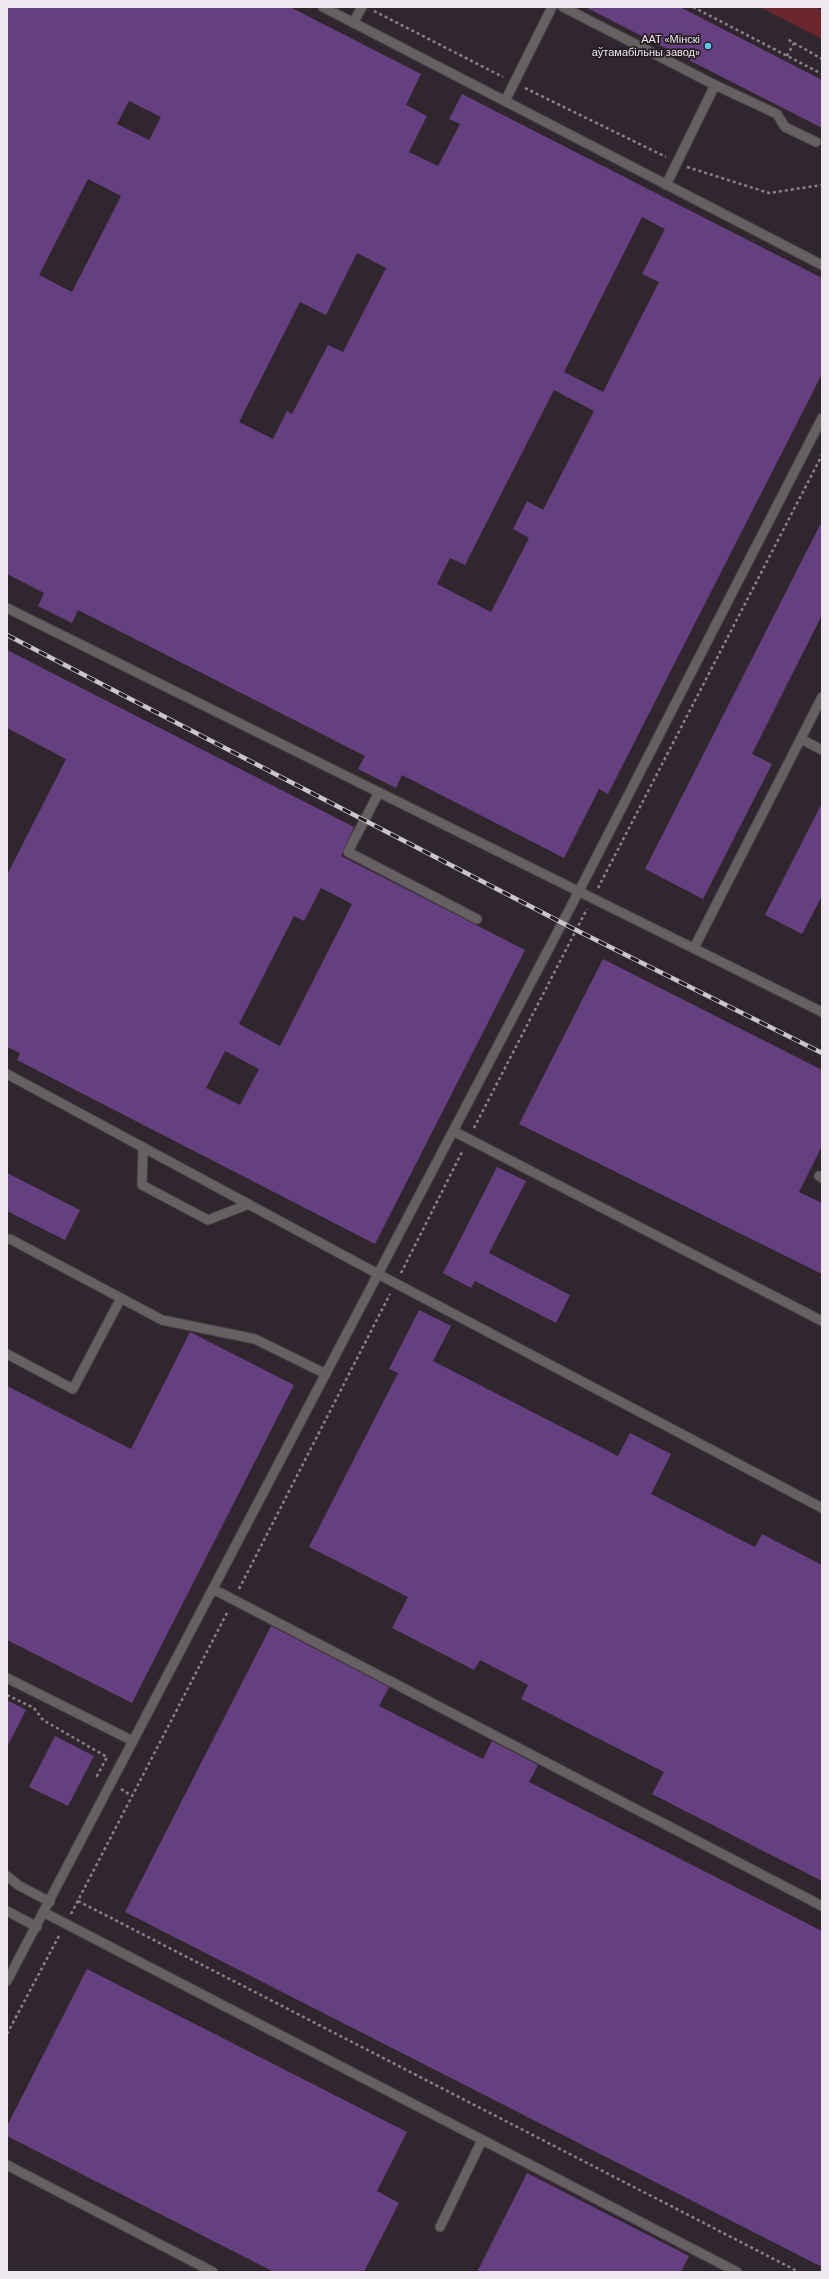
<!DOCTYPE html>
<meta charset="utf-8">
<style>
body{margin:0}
#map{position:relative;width:829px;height:2279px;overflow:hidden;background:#30262e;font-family:"DM Sans",sans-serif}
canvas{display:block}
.frame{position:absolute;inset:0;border:8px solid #efe8ee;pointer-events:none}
</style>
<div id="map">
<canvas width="829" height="2279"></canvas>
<div class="frame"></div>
</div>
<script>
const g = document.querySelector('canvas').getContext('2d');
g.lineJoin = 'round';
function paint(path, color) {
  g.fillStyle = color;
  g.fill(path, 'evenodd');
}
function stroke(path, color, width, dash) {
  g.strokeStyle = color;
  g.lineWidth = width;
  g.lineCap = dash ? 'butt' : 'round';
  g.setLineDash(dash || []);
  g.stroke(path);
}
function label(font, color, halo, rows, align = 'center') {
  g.font = font + ' "DM Sans",sans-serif';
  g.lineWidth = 3.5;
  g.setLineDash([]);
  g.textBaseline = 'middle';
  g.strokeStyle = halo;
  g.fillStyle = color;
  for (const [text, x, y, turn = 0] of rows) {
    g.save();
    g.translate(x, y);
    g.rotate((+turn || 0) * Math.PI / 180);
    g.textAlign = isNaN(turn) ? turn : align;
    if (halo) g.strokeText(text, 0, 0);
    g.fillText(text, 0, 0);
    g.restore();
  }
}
const green = new Path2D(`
 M760 7H814L822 11V39Z`);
const building = new Path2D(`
 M7 7H290L421 74 406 105 427 116 409 152 438 166 460 124 449 119 462 94 822 278V374L608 794 599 789 564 858 402 775 396 788 358 769 365 756 78 610 72 623 38 606 44 593 7 574ZM129 101 161 117 149 140 117 124ZM88 179 121 196 72 292 39 275ZM642 217 665 229 642 274 659 282 603 392 564 372ZM357 253 386 268 343 352 328 345 292 414 287 411 273 439 239 422 300 302 326 315ZM554 390 594 411 543 510 527 501 513 529 529 538 491 612 437 584 450 558 465 565Z
 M585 7H680L822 80V128Z
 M822 521V615L752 754 772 764 703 899 645 869Z
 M7 650 354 827 341 856 525 950 375 1244 17 1060 20 1053 7 1047V875L66 759 7 728ZM321 888 352 904 280 1046 239 1024 294 916 304 921ZM225 1051 259 1069 240 1105 206 1088Z
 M822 803V896L802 934 765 915Z
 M603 959 822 1070V1146L799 1192 822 1203V1274L519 1124Z
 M497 1167 526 1181 489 1253 570 1295 556 1323 475 1281 471 1288 443 1273Z
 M7 1173 80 1210 65 1240 7 1211Z
 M419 1310 451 1326 433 1361 618 1456 630 1433 671 1454 651 1494 755 1547 762 1534 822 1565V1881L652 1794 664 1772 521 1699 528 1685 480 1660 474 1670 392 1628 408 1597 309 1547 398 1373 389 1369Z
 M190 1332 294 1385 132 1703 7 1640V1386L131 1449Z
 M271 1626 389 1687 379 1706 483 1759 492 1741 538 1765 529 1782 822 1931V2267L125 1912Z
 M7 1700 26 1710 7 1747Z
 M55 1736 94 1756 68 1806 29 1787Z
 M87 1969 407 2132 377 2191 399 2203 364 2272H274L7 2136V2126Z
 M527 2173 689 2256 681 2272H477Z`);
const path = new Path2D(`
 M693 7 822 74
 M374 11 503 77
 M794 43 822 59
 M787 56 794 43 787 39
 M525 88 666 157
 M687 167 769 193 822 185
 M598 888 822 455
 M474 1128 587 909
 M401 1273 463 1150
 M239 1589 390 1294
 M7 1695 34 1708 43 1720 107 1757 97 1776 100 1778
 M121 1789 132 1796
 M78 1901 799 2272
 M71 1914 228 1611
 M7 2034 60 1934`);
const lane = new Path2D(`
 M323 7 822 265
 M563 7 715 85 666 185
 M353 23 362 7
 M715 85 777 114 785 127 816 142
 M505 101 552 7
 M7 608 822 1012
 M801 739 822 750
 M379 792 348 852 477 919
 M694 948 822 697
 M7 1074 378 1274 822 1508
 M453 1131 822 1321
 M143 1147 142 1185 208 1220 249 1204
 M819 1176 822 1178
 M10 1239 162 1320 255 1339 326 1374
 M7 1354 73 1389 121 1298
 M213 1589 822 1906
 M7 1678 133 1741
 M7 1876 18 1885 50 1902
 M7 1911 37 1927
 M45 1913 737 2272
 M7 1981 579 891 822 418
 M7 2165 213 2272
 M440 2227 482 2140`);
const rail = new Path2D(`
 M7 635 576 930 822 1053`);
const markers = [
 [708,46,4,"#5cc7e8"]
];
const poiNames = [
 ["ААТ «Мінскі",700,40],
 ["аўтамабільны завод»",700,53]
];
paint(green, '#6c262e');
paint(building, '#653f80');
stroke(lane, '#4b4149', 11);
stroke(path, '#8b828a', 2.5, [3, 3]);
stroke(lane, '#676062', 9);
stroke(rail, '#ccc5cb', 4.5);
stroke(rail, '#261c24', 3, [9]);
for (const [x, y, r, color] of markers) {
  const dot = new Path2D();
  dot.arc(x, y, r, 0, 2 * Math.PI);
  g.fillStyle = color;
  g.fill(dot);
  stroke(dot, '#261c24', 1.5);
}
label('11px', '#efe8ee', '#261c24', poiNames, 'right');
</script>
